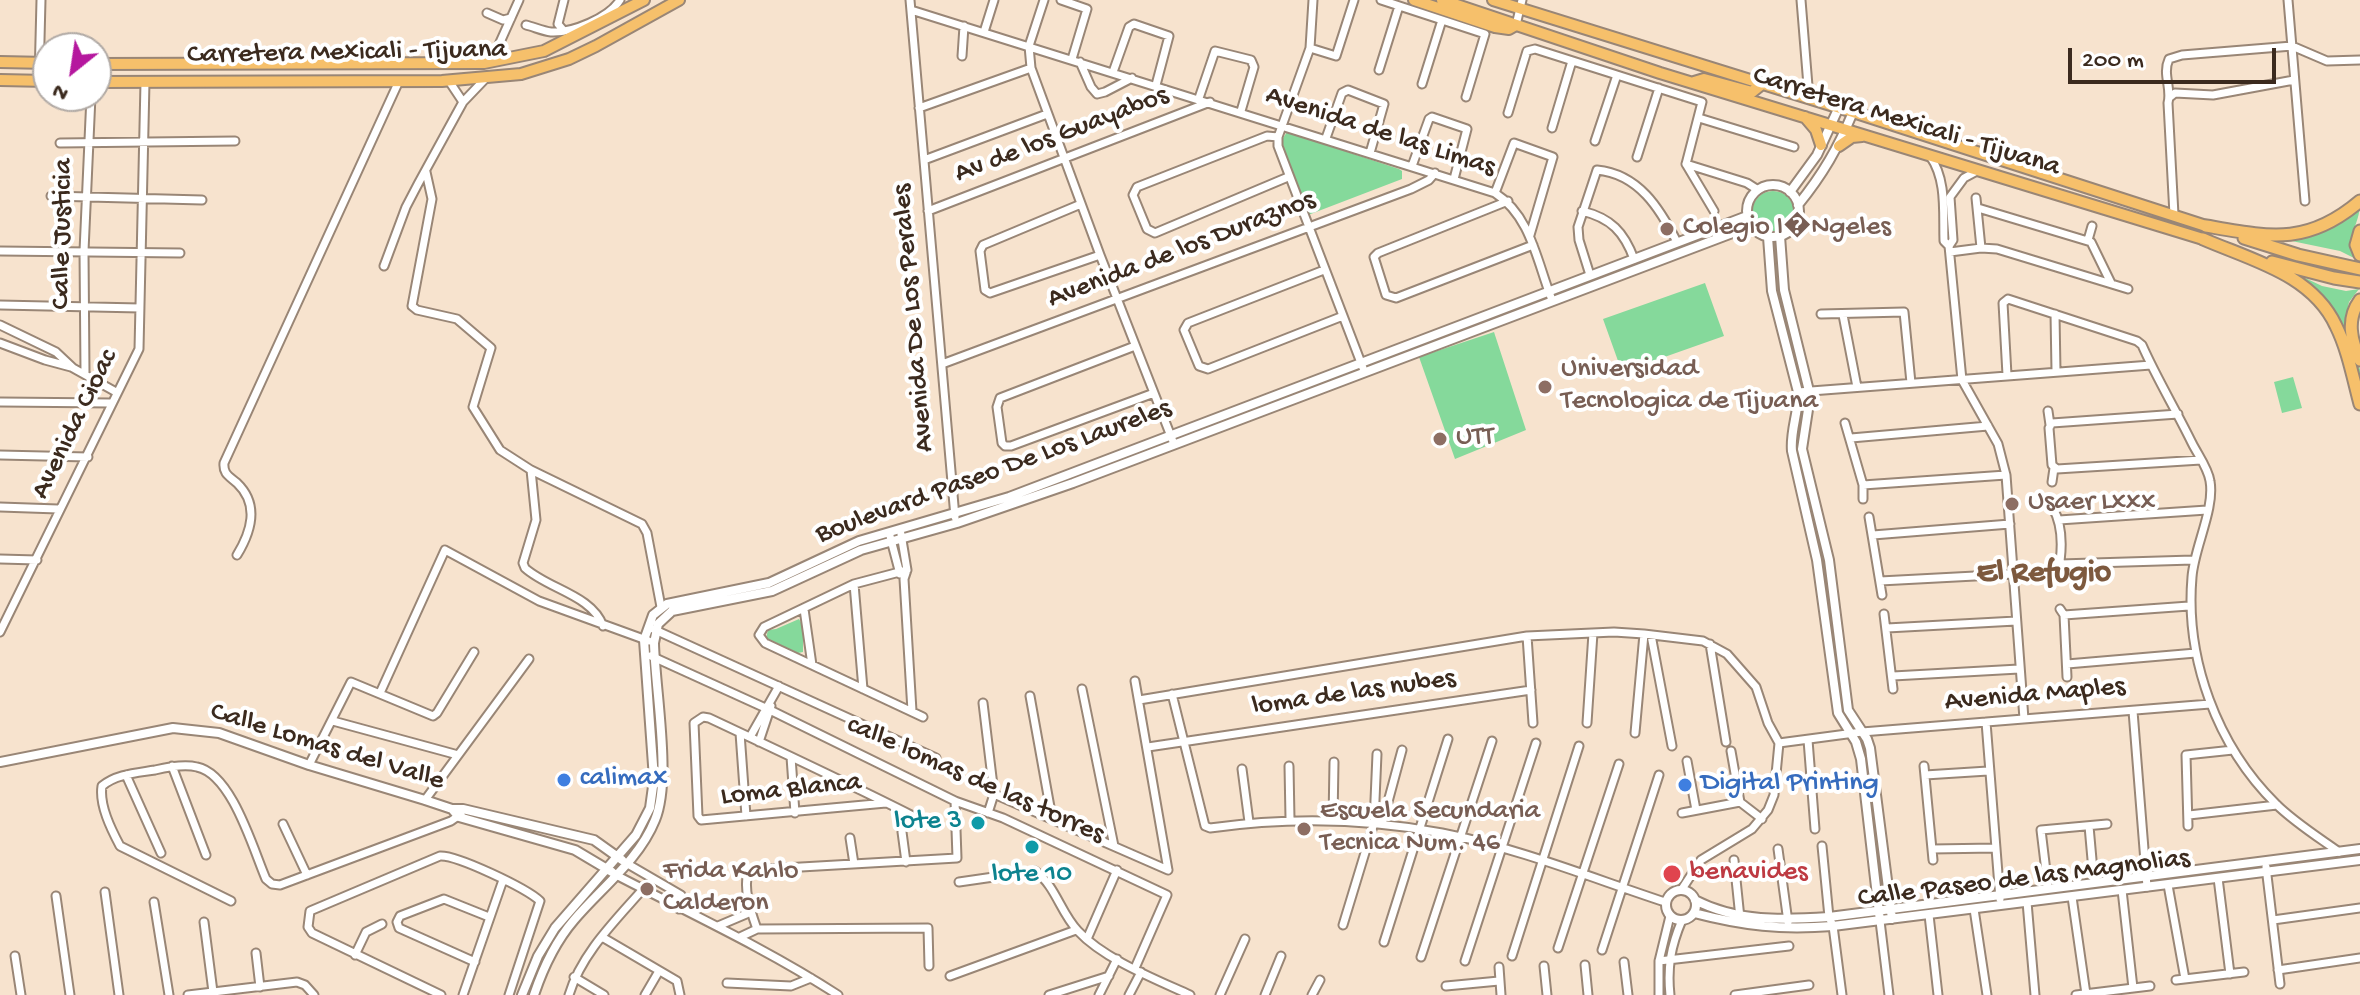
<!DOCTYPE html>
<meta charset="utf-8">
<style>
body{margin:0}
#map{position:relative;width:2360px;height:995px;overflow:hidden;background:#f7e3ce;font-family:"Gochi Hand",sans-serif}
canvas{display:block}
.north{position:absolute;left:32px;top:32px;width:80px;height:80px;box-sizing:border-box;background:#fff;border:2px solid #b1aaa5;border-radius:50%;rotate:210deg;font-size:22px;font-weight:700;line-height:32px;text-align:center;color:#3b2a1e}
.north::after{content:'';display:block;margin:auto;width:28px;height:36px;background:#b5179e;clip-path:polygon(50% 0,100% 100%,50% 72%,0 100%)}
.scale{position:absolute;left:2068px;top:48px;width:208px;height:36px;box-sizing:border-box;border:4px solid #3b2a1e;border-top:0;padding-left:10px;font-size:24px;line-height:28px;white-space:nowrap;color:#3b2a1e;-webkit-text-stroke:6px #fff;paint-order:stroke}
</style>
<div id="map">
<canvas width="2360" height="995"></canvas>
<div class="north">N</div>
<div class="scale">200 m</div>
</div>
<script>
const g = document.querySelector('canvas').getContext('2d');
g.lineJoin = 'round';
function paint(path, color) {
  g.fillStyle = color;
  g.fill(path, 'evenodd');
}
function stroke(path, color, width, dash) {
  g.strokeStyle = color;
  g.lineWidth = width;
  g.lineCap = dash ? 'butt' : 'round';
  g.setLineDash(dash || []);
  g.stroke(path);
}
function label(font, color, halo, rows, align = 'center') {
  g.font = font + ' "Gochi Hand",sans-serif';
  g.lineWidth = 8;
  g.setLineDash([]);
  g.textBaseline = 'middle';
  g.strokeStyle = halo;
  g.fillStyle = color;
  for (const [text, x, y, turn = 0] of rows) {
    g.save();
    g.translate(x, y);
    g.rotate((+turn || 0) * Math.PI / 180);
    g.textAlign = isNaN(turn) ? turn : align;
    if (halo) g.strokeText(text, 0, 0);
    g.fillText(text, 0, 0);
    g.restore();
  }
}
const green = new Path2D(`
 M1287 132 1399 169 1402 171V179L1308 215 1283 145V138Z
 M1752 212a21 21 0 1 1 42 0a21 21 0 1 1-42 0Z
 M2360 204C2360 224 2344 239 2356 259L2340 251 2282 239Z
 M2303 277 2322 286 2346 291 2359 289 2349 302 2345 322 2353 357 2360 369V391C2345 342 2343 313 2303 277Z
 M1705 283 1724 336 1622 372 1603 319Z
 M1494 332 1526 430 1455 459 1419 357Z
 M2293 377 2302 408 2282 413 2274 382Z
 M799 619 803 626V652L798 653 766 638 768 630 776 629Z`);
const minor = new Path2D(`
 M564 0 558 24 564 31
 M910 0 955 517
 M1044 0 1029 46 1031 68 1100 255 1174 444
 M1061 0 1087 9 1072 59
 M1313 0 1310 48 1278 137V146L1363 368
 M1381 0 1485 34 1466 97
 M1801 0 1809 98
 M2288 0 2305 201
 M911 10 1495 193C1531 216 1537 262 1552 300
 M487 13 503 20 511 18
 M526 25C534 27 543 31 551 32 572 33 609 18 620 0
 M1516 25 1522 0
 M984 32 994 0
 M1310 48 1336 56 1354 0
 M497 49 519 0
 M962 56 964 26
 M1080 62 1091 87 1097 94 1105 92 1132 78
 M1379 70 1399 6
 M1113 72 1129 27 1134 24 1169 36 1156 85
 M39 80 41 0
 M449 81 463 102
 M1422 84 1442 20
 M2170 97 2175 93 2213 95 2294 80
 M1199 98 1215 51 1251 60 1254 67 1241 111
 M919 108 1031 68
 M1508 113 1527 51 1535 49 1702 102 1686 164
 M1699 118 1794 147
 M1552 128 1572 61
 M1278 137 1267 136 1137 187 1133 195 1147 229 1155 233 1288 177
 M1326 138 1342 93 1348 90 1384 104 1370 153
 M1595 141 1617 75
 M60 143 235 141
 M1930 156C1947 180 1943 212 1944 241L1949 246 1962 380 1998 444 2006 475 2024 719
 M1637 157 1659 88
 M924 160 1047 114
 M1686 164 1747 183 1758 190
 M1686 164 1714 211
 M1412 166 1429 119 1432 117 1467 129 1454 179
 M426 172 432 199 412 306 417 310 457 319 491 348 473 407 500 450 531 470 642 524 647 533 661 607
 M1495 193 1514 143 1553 157 1530 235
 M51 196 202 200
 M1976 198 1981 248
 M1508 201 1378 253 1374 257 1386 295 1396 298 1533 245
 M1081 204 983 245 980 251 985 290 990 293 1100 255
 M1978 208 2091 242 2111 283
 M928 211 1210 102
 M1582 211C1611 218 1624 232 1634 259
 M2174 215 2168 103C2172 88 2162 74 2169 59L2182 55 2292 46 2327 61 2360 60
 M2088 240 2092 226
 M1949 246 1953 240 1950 197 1964 178 1977 171
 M0 251 180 253
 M1950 252 1981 248 1997 249 2128 289
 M384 266 406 207 418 184 463 102 486 78
 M1324 270 1188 323 1184 330 1199 366 1208 369 1343 316
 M1590 275 1579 240 1578 227 1597 170C1639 174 1660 209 1677 242
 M0 305 140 308
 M1821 314 1904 312 1911 383
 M2055 314 2056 371
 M1843 315 1857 387
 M0 325 56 352 73 368 116 392
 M0 343 45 360 71 367
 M1135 346 1000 398 997 407 1002 443 1005 446H1011L1154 393
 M942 364 1411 189 1429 180 1435 173
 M85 373 84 251 91 96
 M2007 375 2003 303 2008 299 2137 341 2142 345C2157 379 2176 410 2192 443 2198 455 2208 468 2210 481 2215 509 2194 548 2192 577 2185 659 2217 746 2276 804 2294 822 2318 837 2339 852
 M1798 392 2151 365
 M0 402 111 403
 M2048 411 2050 425
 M2178 414 2052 423 2049 428 2052 465 2057 469 2201 460
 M1845 423 1863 485V499
 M1851 438 1988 426
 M0 455 88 457
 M531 470 536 520 523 563 525 568C548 589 592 595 603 626
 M2052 482 2054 468
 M1863 485 2006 475
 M0 507 58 509
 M2053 508C2064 528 2062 556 2057 578
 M1869 517 1882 595
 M2059 520 2207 510
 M901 534 907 570 904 579 912 711
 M1873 535 2010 524
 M890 536 900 574
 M237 555C251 532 260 505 237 483 229 476 223 474 224 463L399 81
 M0 559 37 560
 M2060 564 2193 560
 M907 570 854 584 764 627 759 635 765 643 923 717
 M1880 581 2013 574
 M854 584 863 689
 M804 609 812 665
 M2060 609 2064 615 2067 677
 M1884 614 1893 689
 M2064 615 2189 606
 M1887 628 2016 621
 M653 629 936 758
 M0 632 139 349 145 82
 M1651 635 1672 746
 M1527 636 1533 723
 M1710 644 1726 742
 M651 656 772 711 955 801 1003 818 1167 895 1135 968
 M2067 664 2196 653
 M1893 676 2019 669
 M1135 681 1168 870
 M1082 689 1114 846
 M380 693 445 550 539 601 649 641
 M1172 694 1205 826 1210 828C1288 817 1364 818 1442 833 1518 848 1592 878 1665 902
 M1030 696 1052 818
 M1139 700 1527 636 1614 632 1644 634 1703 641 1727 654 1756 687 1768 723 1779 743
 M983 703 994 794 988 813
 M2133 711 2147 887
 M333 721 458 755
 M1986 722 2000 899
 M1587 723 1593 633
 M740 733 746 816
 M1635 733 1644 634
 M750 737 779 686
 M1808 740 1815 829
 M759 742 771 706
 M1779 743 1862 732 2210 704
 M1148 747 1531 690
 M1731 751 1740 802
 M791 757 795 813
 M1687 761 1696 810
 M309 765 351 682 433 716 437 713 474 652
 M172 766 206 855
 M1289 766 1290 819
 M1924 766 1933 860
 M1242 769 1249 822
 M126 775 161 853
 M1925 775 1988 771
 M994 794 1168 870
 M425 800 529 659
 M886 803 701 820 698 816 694 723 703 717 709 718C777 750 846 782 913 816
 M1682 813 1740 802 1762 819
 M2189 815 2277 805
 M1333 820 1334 762
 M283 824 307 875
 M1382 824 1402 750
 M2089 826 2094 882
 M2188 826 2186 755 2233 750
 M902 832 906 862
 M850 838 854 864
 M1822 846 1829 917 1833 926 1842 995
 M1778 849 1788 922
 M1932 849 1995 848
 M1734 860 1740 918
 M626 863 681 895 683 901 679 909
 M2266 867 2280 984
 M616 875C691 914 767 949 838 995
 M2218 878 2230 974
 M959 882 1035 871C1056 886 1060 912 1078 931 1104 959 1155 979 1190 995
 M2168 885 2185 979
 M2048 888 2041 830 2107 824
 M1682 889 1701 860 1752 829 1768 810 1774 795 1779 743
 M2122 890 2133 988
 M105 892 119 995
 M56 896 70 995
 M2072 897 2086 994
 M231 901 120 846C111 829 99 805 102 786 116 774 137 773 155 770 168 767 184 764 197 767 232 774 253 849 266 879L272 884 280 885 451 821 461 814
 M154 902 169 995
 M2027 902 2035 995
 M1974 909 1987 995
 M1929 915 1938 995
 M2273 920 2360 908
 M1880 921 1889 995
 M204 922 213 992
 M1343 925 1374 823 1377 754
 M718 926 751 912
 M757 929C751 912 742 887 749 870L957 858 955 801
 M602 937 677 981 680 995
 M740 937 757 929 928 928 929 966
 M1087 939 1117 870
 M1384 942 1448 739
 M1558 948 1619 764
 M1602 950 1659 775
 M256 953 260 987
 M355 955 366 932 382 924
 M15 956 21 995
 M1512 956 1579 746
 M1421 957 1492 741
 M1465 961 1536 743
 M1659 961 1789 946
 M475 962 399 928 397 922 400 916 444 899 489 917
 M1624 962 1628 995
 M1585 965 1588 995
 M1544 966 1547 995
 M1499 967 1501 995
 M2278 970 2360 958
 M950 976 1076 930
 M574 977 604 995
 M2176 980 2244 972
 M727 983 791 986 811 978
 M1446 986 1499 981
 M188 995 297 982 305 985 314 995
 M441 995 312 933 308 927 310 911 440 856C457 855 526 888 540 901L509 995
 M463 995 503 880
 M569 995C581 954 615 921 643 889
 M645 995 659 971
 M1049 995 1109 976
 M1099 995 1117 959
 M1129 995 1141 972
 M1220 995 1245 939
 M1265 995 1281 956
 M1312 995 1320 980
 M1659 995V961L1670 916
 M1670 995C1667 967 1671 946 1682 920
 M1735 995 1809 985
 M2076 995 2150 986`);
const tertiary = new Path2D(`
 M1747 211a26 26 0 1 1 52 0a26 26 0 1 1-52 0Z
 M1790 192 1817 155 1839 107
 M1798 205C1823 174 1838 148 1853 112
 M1780 236 1784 290 1809 391V403L1802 449 1829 560 1848 710 1867 739 1870 748 1892 919
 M1768 237 1772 291 1798 392C1799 412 1790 431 1792 451L1817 560 1838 713 1856 742 1861 759 1880 921
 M0 762 173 728 219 733 309 765 425 800 452 809 459 817 575 850 612 872
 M452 809H463L594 840 622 860
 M1666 905a15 15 0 1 1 30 0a15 15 0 1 1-30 0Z
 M1695 900C1737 922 1783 920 1829 917L2360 849
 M1694 913C1744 926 1781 930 1833 926L2360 860
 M522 995 538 956 555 928 636 835 650 808 654 779 644 640 653 615 667 604 769 583 859 541 1009 497 1747 216
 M534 995C543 968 556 941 574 920 601 888 639 860 655 820 672 779 655 690 654 643L658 624 672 611 772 591 861 550 957 523 1073 483 1751 226`);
const primary = new Path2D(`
 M1414 0 1495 27 1509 29 1516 25
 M1442 0 1660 73 2203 239
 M1493 0 1853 112 2206 226
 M0 62 48 63
 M96 64 484 63 544 51 644 0
 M0 80 48 81
 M96 82 442 81 521 74 569 59 596 46 679 0
 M1694 82 1704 79 1752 92 1762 84
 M1805 117 1816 130 1821 145
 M1839 146 1852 137 1862 136`);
const trunk = new Path2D(`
 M2206 226C2270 237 2307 246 2360 201
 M2360 231 2356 245 2360 255
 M2244 238 2298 255 2360 269
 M2203 239C2251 260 2312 274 2336 326 2348 350 2353 378 2360 404
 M2272 262 2334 278 2360 282
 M2360 300C2346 319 2351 340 2360 360`);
const markers = [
 [1667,229,8,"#8d6e63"],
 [1545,387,8,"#8d6e63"],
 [1440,439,8,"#8d6e63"],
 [2012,504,8,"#8d6e63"],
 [564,780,8,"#3f7fe0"],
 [1685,785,8,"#3f7fe0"],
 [978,823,8,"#0f9aa8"],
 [1304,829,8,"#8d6e63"],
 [1032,847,8,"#0f9aa8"],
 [1672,874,10,"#e0444e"],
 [647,889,8,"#8d6e63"]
];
const streetNames = [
 ["Carretera Mexicali - Tijuana",347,54,-1],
 ["Carretera Mexicali - Tijuana",1906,123,17],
 ["Avenida de las Limas",1380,133,18],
 ["Av de los Guayabos",1062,136,-21],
 ["Calle Justicia",64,234,-89],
 ["Avenida de los Duraznos",1182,251,-21],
 ["Avenida De Los Perales",915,318,-95],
 ["Avenida Cioac",76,425,-64],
 ["Boulevard Paseo De Los Laureles",994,473,-20],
 ["loma de las nubes",1354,694,-8],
 ["Avenida Maples",2035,696,-5],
 ["Calle Lomas del Valle",327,748,17],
 ["calle lomas de las torres",975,781,24],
 ["Loma Blanca",791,791,-6],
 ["Calle Paseo de las Magnolias",2024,880,-7]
];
const educationNames = [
 ["Colegio I�Ngeles",1683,229],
 ["Universidad",1561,371],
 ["Tecnologica de Tijuana",1561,403],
 ["UTT",1456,439],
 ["Usaer Lxxx",2028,504],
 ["Escuela Secundaria",1320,813],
 ["Tecnica Num. 46",1320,845],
 ["Frida Kahlo",663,873],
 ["Calderon",663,905]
];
const shopNames = [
 ["calimax",580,780],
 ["Digital Printing",1701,785]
];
const cultureNames = [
 ["lote 3",962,823],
 ["lote 10",1032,876,"center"]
];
const healthNames = [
 ["benavides",1690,874]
];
const quarterNames = [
 ["El Refugio",2044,575]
];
paint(green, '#85d99b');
stroke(minor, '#998676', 11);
stroke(tertiary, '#998676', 12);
stroke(primary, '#998676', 14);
stroke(trunk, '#998676', 15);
stroke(minor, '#fff', 7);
stroke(tertiary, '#fff', 8);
stroke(primary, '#f6c06b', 10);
stroke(trunk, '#f6c06b', 11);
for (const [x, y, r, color] of markers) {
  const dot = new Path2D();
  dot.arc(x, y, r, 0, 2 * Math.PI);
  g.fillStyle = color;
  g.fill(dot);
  stroke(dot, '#fff', 3);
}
label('28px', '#3b2a1e', '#fff', streetNames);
label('28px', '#785e54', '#fff', educationNames, 'left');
label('28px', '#366cbe', '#fff', shopNames, 'left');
label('28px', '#0d838f', '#fff', cultureNames, 'right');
label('28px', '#be3a42', '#fff', healthNames, 'left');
label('bold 32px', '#7d593e', '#fff', quarterNames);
</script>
